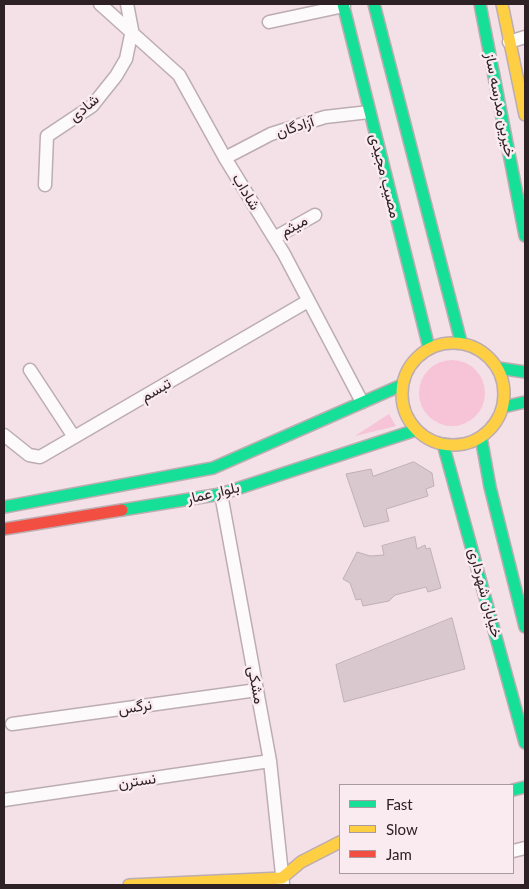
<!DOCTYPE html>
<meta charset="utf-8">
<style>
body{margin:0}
#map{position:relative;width:529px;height:889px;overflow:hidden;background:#f4e0e7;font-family:Lato,sans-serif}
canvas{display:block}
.frame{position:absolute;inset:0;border:5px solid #2e2125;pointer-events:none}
.legend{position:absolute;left:339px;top:784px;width:175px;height:90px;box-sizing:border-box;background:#faebf0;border:1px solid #a89a9f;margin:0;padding:6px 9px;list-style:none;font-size:15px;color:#2e2125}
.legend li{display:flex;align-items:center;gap:10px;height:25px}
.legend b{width:25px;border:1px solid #a89a9f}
</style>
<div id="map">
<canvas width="529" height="889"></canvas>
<div class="frame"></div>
<ul class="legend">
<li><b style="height:6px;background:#16e098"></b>Fast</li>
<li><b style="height:6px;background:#ffcf43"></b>Slow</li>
<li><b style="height:6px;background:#f24e42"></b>Jam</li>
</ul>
</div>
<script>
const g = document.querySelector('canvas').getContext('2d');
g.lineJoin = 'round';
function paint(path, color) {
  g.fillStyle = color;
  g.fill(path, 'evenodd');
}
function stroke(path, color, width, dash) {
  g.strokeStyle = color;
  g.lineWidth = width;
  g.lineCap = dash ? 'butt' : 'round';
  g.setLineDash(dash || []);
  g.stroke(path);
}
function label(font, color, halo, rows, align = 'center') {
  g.font = font + ' Lato,Vazirmatn,sans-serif';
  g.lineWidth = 5;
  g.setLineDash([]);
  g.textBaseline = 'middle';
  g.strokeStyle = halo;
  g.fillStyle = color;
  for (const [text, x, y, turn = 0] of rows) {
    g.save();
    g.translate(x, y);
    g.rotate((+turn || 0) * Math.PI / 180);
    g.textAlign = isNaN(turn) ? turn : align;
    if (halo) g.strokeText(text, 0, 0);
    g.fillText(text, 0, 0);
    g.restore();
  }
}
const green = new Path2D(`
 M419 393a33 33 0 1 1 66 0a33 33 0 1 1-66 0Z
 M389 414 396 426 355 436Z`);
const building = new Path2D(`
 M414 462 432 473 434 486 426 489 428 496 386 509 389 521 364 527 346 474 371 469 373 476Z
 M415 537 417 549 425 545 426 549 430 548 441 588 428 592 426 587 395 595 389 601 363 606 361 599 356 600 350 583 343 579 357 552 370 556 384 555 382 546Z
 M452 618 465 669 344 702 336 665Z`);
const street = new Path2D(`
 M100 4 179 75 225 158 284 254 362 402
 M269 22 344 6
 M509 42 525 37
 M225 158 271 134 325 117 369 112
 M45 185 47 136 92 106 116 76 126 59 132 30 127 4
 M274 238 315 215
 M30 370 74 437
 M4 435 29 455 40 457 308 301
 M221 494 270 761 283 884
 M12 724 257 690
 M4 800 270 761
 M513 851 525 848`);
const fast = new Path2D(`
 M343 4 429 348
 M374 4 461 342
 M480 4 525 236
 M498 368 525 372
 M503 407 525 402
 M481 437 490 487 525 627
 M443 444 525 743
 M4 507 213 468 402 385
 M122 510 221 494 416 430
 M513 790 525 787`);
const slow = new Path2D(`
 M502 4 525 115
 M402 394a51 51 0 1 1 102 0a51 51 0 1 1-102 0Z
 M129 885 282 878 301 862 340 842`);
const jam = new Path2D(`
 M4 529 122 510`);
const streetNames = [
 ["خیرین مدرسه ساز",500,105,79],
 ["شادی",84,108,-40],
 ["آزادگان",295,127,-18],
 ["مصیب مجیدی",385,176,76],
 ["شاداب",246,192,59],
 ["میثم",294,226,-29],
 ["تبسم",156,390,-30],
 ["بلوار عمار",213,493,-13],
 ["خیابان شهرداری",485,593,75],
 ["مشکی",256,685,80],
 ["نرگس",135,707,-8],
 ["نسترن",137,781,-8]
];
paint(green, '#f7c3d6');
paint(building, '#d9c9cf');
stroke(building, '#bfb0b6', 1);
stroke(street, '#bcadb2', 15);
stroke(fast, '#bcadb2', 14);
stroke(slow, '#bcadb2', 14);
stroke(jam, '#bcadb2', 14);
stroke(street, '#fdfafb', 12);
stroke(fast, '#16e098', 11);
stroke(slow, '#ffcf43', 11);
stroke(jam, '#f24e42', 11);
label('15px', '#2e2125', '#faebf0', streetNames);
</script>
